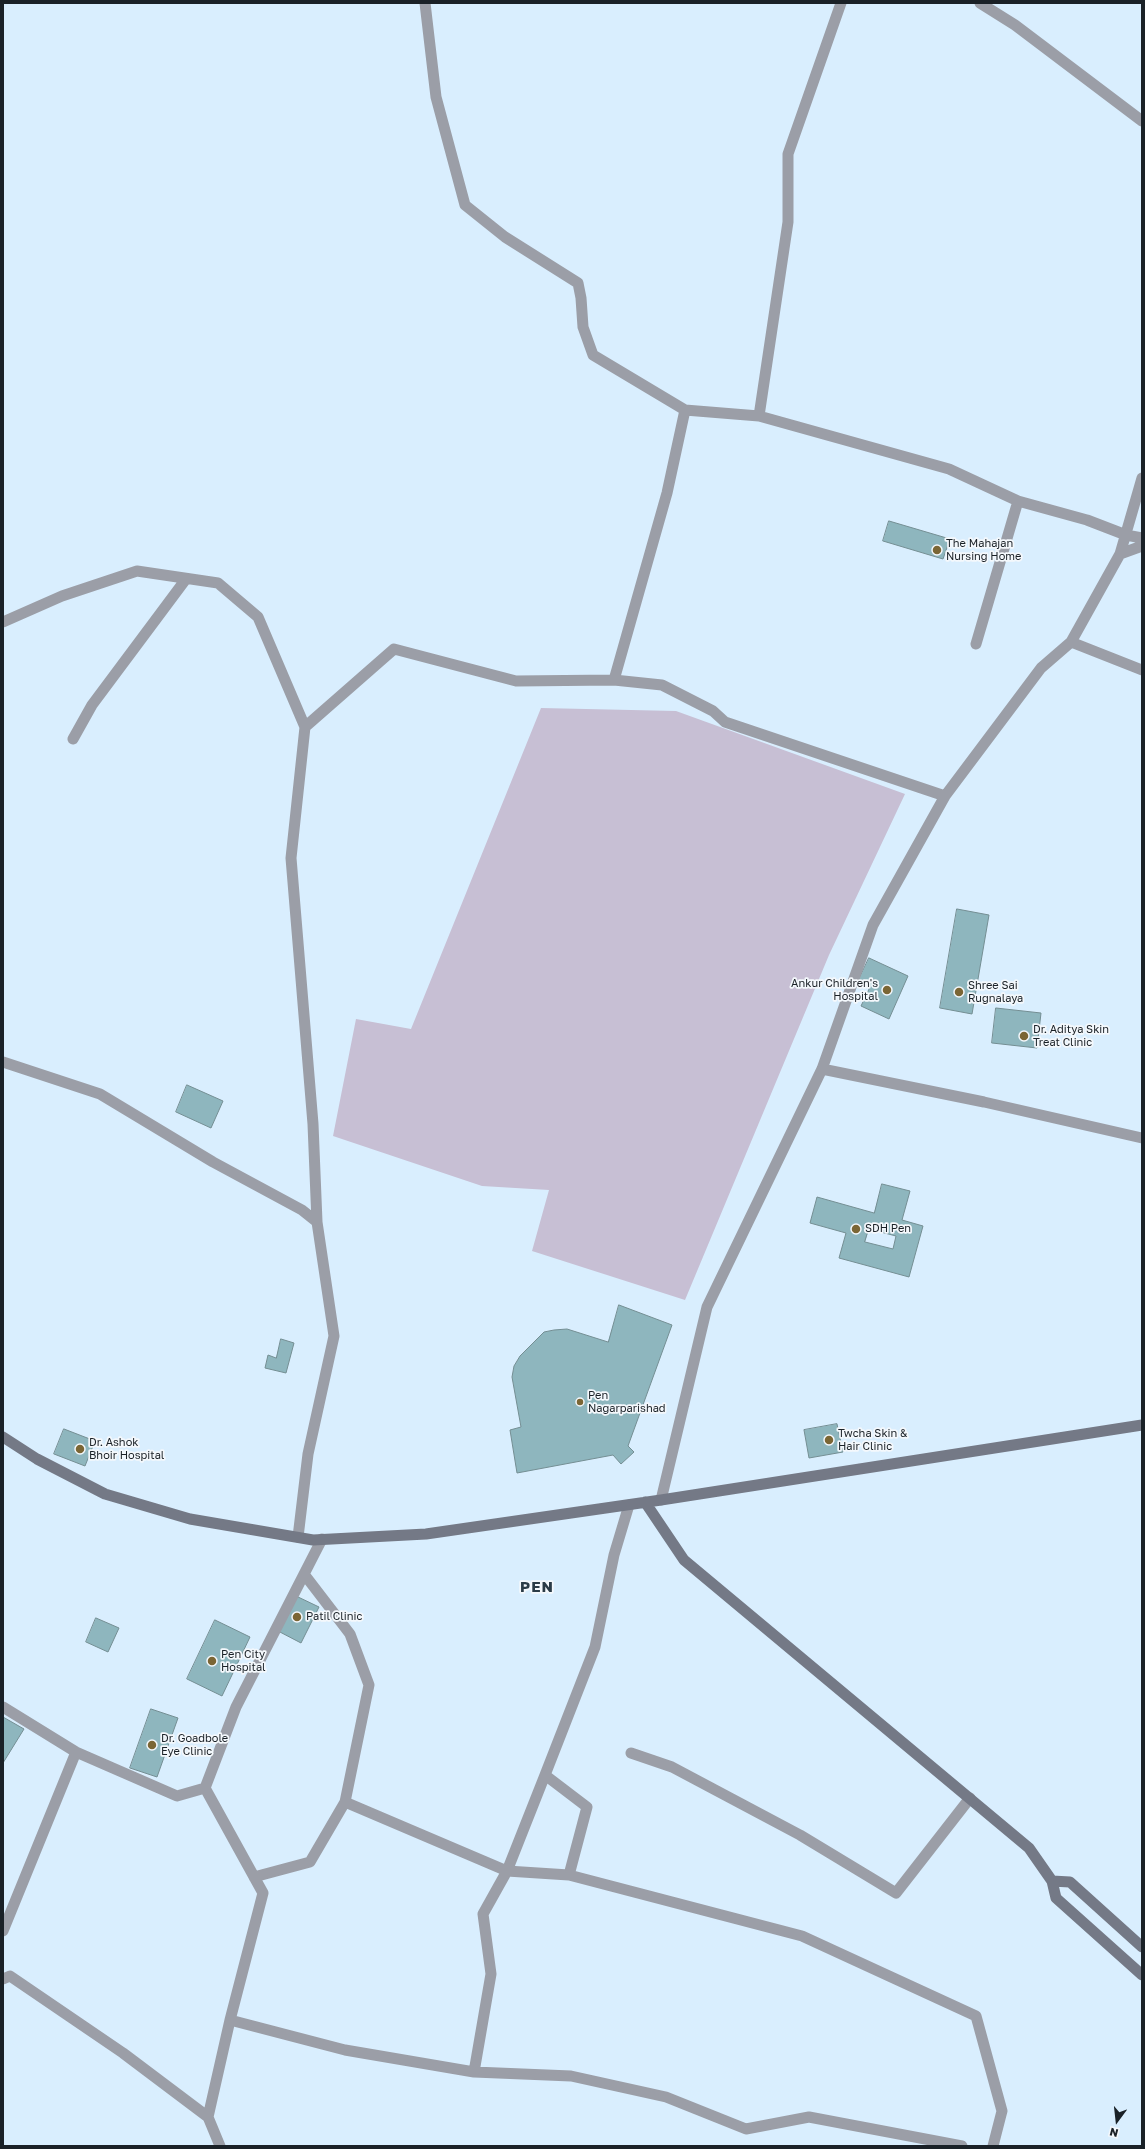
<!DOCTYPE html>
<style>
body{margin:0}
#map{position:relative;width:1145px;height:2149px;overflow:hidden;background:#d9eefe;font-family:"Golos Text",sans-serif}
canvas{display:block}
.frame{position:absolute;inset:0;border:4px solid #1a2127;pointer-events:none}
.north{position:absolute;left:1097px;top:2101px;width:40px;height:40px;-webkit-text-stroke:3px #f4f8fc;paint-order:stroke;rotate:195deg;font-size:11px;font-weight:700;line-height:16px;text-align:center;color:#1a2127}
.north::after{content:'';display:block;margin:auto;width:14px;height:18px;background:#1a2127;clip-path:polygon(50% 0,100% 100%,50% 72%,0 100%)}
</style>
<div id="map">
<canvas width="1145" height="2149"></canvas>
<div class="frame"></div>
<div class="north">N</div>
</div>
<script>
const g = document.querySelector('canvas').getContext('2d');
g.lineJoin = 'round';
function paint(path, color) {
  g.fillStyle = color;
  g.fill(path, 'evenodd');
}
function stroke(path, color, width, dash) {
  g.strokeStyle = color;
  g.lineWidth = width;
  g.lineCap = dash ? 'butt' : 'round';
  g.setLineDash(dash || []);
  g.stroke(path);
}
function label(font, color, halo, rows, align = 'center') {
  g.font = font + ' "Golos Text",sans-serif';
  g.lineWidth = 3.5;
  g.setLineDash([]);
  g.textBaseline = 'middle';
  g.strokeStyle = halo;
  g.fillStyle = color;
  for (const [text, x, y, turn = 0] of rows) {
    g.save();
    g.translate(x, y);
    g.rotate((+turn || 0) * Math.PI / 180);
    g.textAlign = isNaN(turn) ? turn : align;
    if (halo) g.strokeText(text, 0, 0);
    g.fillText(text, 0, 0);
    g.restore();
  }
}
const green = new Path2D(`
 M541 708 676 711 905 794 829 955 685 1300 532 1251 549 1190 482 1186 333 1136 356 1019 411 1029Z`);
const building = new Path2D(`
 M889 521 950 539 943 559 883 541Z
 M957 909 989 915 972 1014 940 1008Z
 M869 958 908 976 889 1019 861 1006 870 987 858 982Z
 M996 1008 1041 1013 1037 1048 992 1043Z
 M187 1085 223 1101 211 1128 176 1112Z
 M882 1184 910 1191 902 1220 923 1226 909 1277 839 1258 846 1233 810 1223 817 1197 874 1213ZM869 1229 896 1236 893 1249 865 1242Z
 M619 1305 672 1325 628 1446 634 1452 621 1464 613 1455 517 1473 510 1430 521 1427 512 1377 514 1366 520 1356 544 1332 554 1330 567 1329 608 1342Z
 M281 1339 294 1343 286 1373 265 1368 268 1355 276 1358Z
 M837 1424 843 1452 809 1458 804 1430Z
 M64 1429 95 1441 85 1466 54 1454Z
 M296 1596 319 1607 301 1643 278 1631Z
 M96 1618 119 1628 108 1652 86 1642Z
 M215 1620 250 1637 222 1696 187 1679Z
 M151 1709 178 1718 157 1777 130 1768Z
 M3 1717 24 1729 3 1763Z`);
const minor = new Path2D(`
 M425 3 436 97 465 205 505 237 578 283 581 298 583 327 593 355 685 410 759 416 949 469 1018 501 1087 520 1126 535 1142 538
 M759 416 788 222V154L841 3
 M1120 554 1142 478
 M3 622 62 596 137 571 218 583 258 617 305 727 291 858 313 1124 317 1222 334 1336 308 1454 298 1537
 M1071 642 1142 670
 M976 644 1018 501
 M614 680 667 493 685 410
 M305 727 394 649 516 681 614 680 662 685 713 711 725 722 945 796
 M73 739 92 705 186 579
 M3 1062 100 1094 213 1162 302 1210 317 1222
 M822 1069 984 1102 1142 1138
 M661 1500 707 1307 822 1069 873 925 945 796 1041 668 1071 642 1120 554 1142 546
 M629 1505 614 1555 595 1647 545 1775 587 1807 569 1875 802 1936 976 2016 1002 2111 993 2146
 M3 1707 76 1752 177 1796 205 1788
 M631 1753 672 1767 800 1835 896 1893 970 1798
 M345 1802 507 1871 569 1875
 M254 1877 310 1862 345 1802 369 1685 350 1634 304 1574
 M3 1931 76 1752
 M3 1979 10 1976 123 2053 208 2117 220 2146
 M230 2020 263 1893 205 1788 236 1707 322 1539
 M474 2072 491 1974 483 1914 507 1871 545 1775
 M208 2117 230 2020 345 2050 474 2072 571 2076 666 2097 746 2129 809 2117 962 2146`);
const tertiary = new Path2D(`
 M980 3 1015 25 1142 121`);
const secondary = new Path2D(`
 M3 1437 37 1459 105 1494 190 1519 313 1540 426 1534 661 1500 1142 1425
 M645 1502 684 1560 1029 1848 1052 1881 1056 1898 1142 1975
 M1052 1881 1070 1882 1142 1947`);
const markers = [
 [937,550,5,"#7b6635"],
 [887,990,5,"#7b6635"],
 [959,992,5,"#7b6635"],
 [1024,1036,5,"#7b6635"],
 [856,1229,5,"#7b6635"],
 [580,1402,4,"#7b6635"],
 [829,1440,5,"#7b6635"],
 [80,1449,5,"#7b6635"],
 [297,1617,5,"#7b6635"],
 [212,1661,5,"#7b6635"],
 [152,1745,5,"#7b6635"]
];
const poiNames = [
 ["The Mahajan",946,544],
 ["Nursing Home",946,557],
 ["Ankur Children's",878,984,"right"],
 ["Hospital",878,997,"right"],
 ["Shree Sai",968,986],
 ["Rugnalaya",968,999],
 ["Dr. Aditya Skin",1033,1030],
 ["Treat Clinic",1033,1043],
 ["SDH Pen",865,1229],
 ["Pen",588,1396],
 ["Nagarparishad",588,1409],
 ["Twcha Skin &",838,1434],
 ["Hair Clinic",838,1447],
 ["Dr. Ashok",89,1443],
 ["Bhoir Hospital",89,1456],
 ["Patil Clinic",306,1617],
 ["Pen City",221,1655],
 ["Hospital",221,1668],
 ["Dr. Goadbole",161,1739],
 ["Eye Clinic",161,1752]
];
const districtNames = [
 ["PEN",537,1587]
];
paint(green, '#c7bfd4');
paint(building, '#8eb6be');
stroke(building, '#748e93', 1);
stroke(minor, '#9b9ea7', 11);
stroke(tertiary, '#9b9ea7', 11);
stroke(secondary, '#747986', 11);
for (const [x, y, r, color] of markers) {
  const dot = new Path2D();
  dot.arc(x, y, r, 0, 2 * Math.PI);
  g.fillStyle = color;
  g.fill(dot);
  stroke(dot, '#f4f8fc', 1.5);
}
label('11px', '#1a2127', '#f4f8fc', poiNames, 'left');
g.letterSpacing = '1px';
label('bold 15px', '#2a3b47', '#f4f8fc', districtNames);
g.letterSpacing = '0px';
</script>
